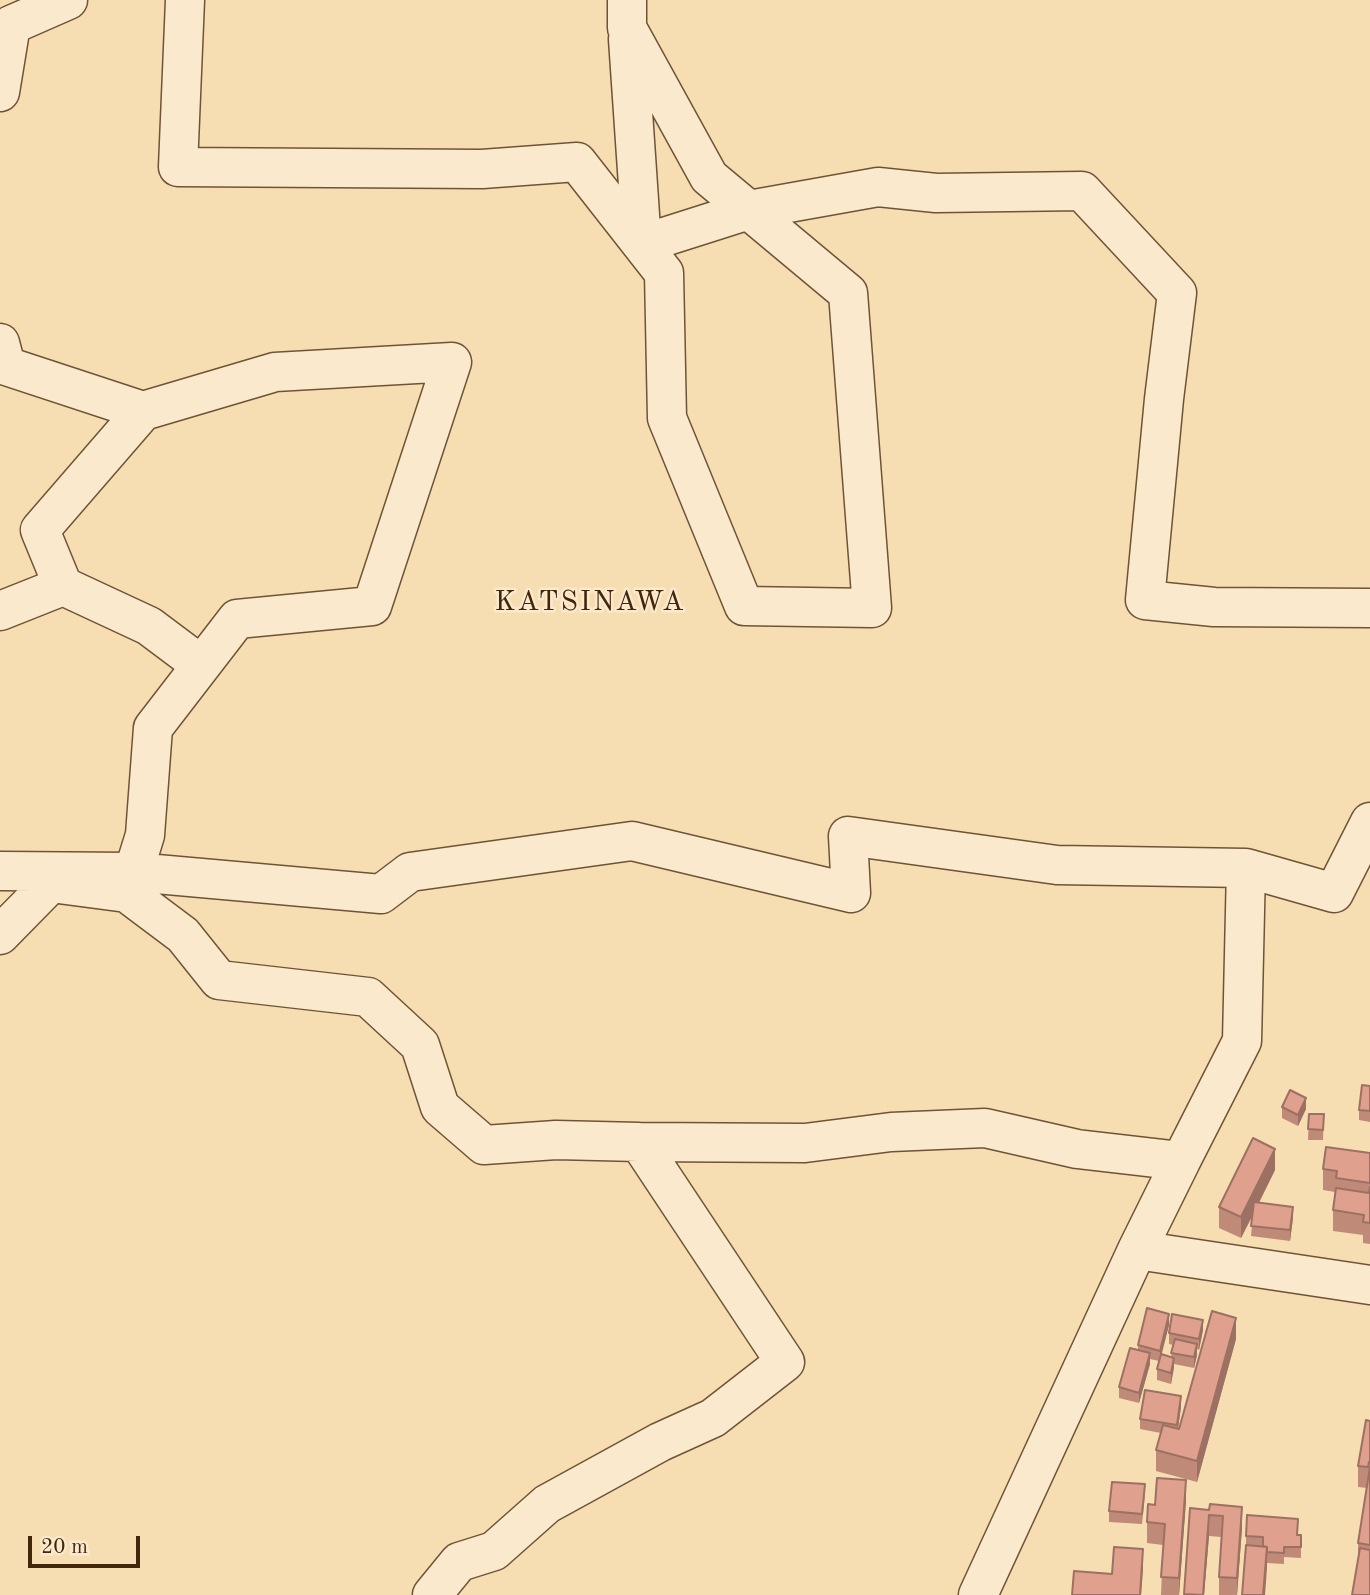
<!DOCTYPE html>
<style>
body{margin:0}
#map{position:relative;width:1370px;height:1595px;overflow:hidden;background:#f7ddb2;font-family:"Old Standard TT",serif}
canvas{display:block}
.scale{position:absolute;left:28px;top:1536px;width:112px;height:32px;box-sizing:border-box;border:4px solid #41260c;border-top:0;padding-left:9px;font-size:21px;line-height:24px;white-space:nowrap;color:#41260c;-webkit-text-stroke:5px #fae9cd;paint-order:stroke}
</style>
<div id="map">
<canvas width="1370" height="1595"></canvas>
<div class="scale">20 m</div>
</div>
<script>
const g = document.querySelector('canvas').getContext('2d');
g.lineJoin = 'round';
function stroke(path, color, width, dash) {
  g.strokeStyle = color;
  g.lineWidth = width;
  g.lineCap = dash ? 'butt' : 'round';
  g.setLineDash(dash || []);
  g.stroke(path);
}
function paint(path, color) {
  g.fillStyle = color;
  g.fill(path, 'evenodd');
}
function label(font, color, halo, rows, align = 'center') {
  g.font = font + ' "Old Standard TT",serif';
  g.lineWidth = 5;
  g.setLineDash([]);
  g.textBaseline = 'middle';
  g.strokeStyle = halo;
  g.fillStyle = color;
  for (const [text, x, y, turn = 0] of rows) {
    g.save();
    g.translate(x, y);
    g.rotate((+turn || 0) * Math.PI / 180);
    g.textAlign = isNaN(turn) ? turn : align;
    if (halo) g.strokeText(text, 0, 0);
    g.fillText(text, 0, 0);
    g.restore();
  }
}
const minor = new Path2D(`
 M185 0 178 167 482 169 577 162 664 273 667 418 744 606 872 608 848 293 709 177 627 28V0
 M628 39 642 244 749 210 878 187 936 193 1082 191 1177 293 1164 399 1145 600 1214 607 1370 608
 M0 92 11 25 68 0
 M0 343 6 366 143 411
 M0 611 63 586
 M1246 868 1334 893 1370 822
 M0 871 134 872 381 894 410 872 632 841 851 893 848 836 1057 865 1246 868 1242 1041 1181 1161 1077 1149 985 1128 891 1132 805 1143 639 1142 785 1362 713 1418 660 1442 547 1504 494 1551 459 1562 432 1595
 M127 893 145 835 153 728 237 619 372 606 452 362 275 372 143 411 40 530 63 586 149 626 201 665
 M0 935 51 883 127 893 183 935 219 980 368 997 420 1045 440 1107 484 1145 556 1140 639 1142
 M1181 1161 1137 1250 1370 1285
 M978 1595 1137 1250`);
const wall = new Path2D(`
 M1370 1086V1122L1359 1120V1110Z
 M1282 1107 1306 1109 1298 1126 1282 1118Z
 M1309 1114H1324L1323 1140H1308Z
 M1370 1153V1244L1363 1243V1235L1333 1231V1210L1335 1192 1323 1190V1169Z
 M1275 1170 1259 1203 1293 1218 1290 1241 1251 1236 1253 1215 1241 1238 1219 1228V1207Z
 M1169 1325 1161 1354 1171 1357 1173 1345 1169 1344V1333L1203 1330 1199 1350 1197 1349V1355L1194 1368 1174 1364 1171 1384 1157 1380V1369L1159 1361 1150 1359V1364L1139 1403 1119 1398V1387L1138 1350V1345Z
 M1236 1339 1197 1482 1156 1471V1450L1161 1433 1140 1429V1419L1181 1407 1178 1429H1179Z
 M1370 1421V1595L1358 1561V1543L1367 1488 1358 1487V1466Z
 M1145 1495 1142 1524 1109 1522V1511Z
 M1186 1501 1179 1595H1161L1163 1545 1147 1543V1522L1155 1505Z
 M1210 1504 1242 1528 1237 1595H1219V1577L1221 1537 1209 1536 1204 1595H1184L1190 1508 1209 1510Z
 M1301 1535V1558L1284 1557V1564L1267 1563V1568L1246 1545V1536Z`);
const shadedWall = new Path2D(`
 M1306 1098V1109L1298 1126V1115Z
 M1275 1149V1170L1241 1238V1217Z
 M1293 1207V1218L1290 1241V1230Z
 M1169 1314V1325L1160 1361V1351Z
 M1236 1318V1339L1197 1482V1461Z
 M1203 1320V1330L1199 1350V1339Z
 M1197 1344V1355L1194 1368V1357Z
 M1150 1353V1364L1139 1403V1393Z
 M1174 1358V1368L1171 1384V1373Z
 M1181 1396V1407L1177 1436V1425Z
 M1186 1480V1501L1179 1595V1578Z
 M1242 1507V1528L1237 1595V1578Z
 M1209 1515V1536L1204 1595H1203Z
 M1267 1547V1568L1265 1595H1263Z
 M1143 1549V1570L1141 1595H1140Z`);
const building = new Path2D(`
 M1362 1085 1370 1086V1111L1359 1110Z
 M1290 1090 1306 1098 1298 1115 1282 1107Z
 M1309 1114H1324L1323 1130 1308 1129Z
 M1253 1138 1275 1149 1241 1217 1219 1207Z
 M1326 1147 1370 1153V1183L1336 1178 1337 1171 1323 1169Z
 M1370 1187V1223L1363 1222 1364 1215 1333 1210 1336 1188 1369 1193Z
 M1254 1202 1293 1207 1290 1230 1251 1226Z
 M1147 1308 1169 1314 1160 1351 1138 1345Z
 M1212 1311 1236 1318 1197 1461 1156 1450 1163 1425 1179 1429Z
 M1172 1314 1203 1320 1199 1339 1169 1333Z
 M1175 1339 1197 1344 1194 1357 1171 1353Z
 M1130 1348 1150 1353 1139 1393 1119 1387Z
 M1161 1354 1174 1358 1171 1373 1157 1369Z
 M1145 1390 1181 1396 1177 1425 1140 1419Z
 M1366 1420 1370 1421V1462H1369L1368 1467 1358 1466Z
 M1370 1467V1545L1358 1543Z
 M1157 1478 1186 1480 1179 1578 1161 1577 1165 1524 1147 1522 1148 1504 1155 1505Z
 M1112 1482 1145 1484 1142 1514 1109 1511Z
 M1210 1504 1242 1507 1237 1578 1219 1577 1223 1516 1209 1515 1203 1595 1184 1594 1190 1508 1209 1510Z
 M1247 1515 1298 1519 1297 1535H1301V1547H1284V1553L1267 1552V1547L1263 1546V1537L1246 1536Z
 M1246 1545 1267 1547 1263 1595H1242Z
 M1114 1547 1143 1549 1140 1595H1072L1074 1571 1112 1574Z
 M1360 1548 1370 1550V1595H1352Z`);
const quarterNames = [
 ["KATSINAWA",590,603]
];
stroke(minor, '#6e5436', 41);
stroke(minor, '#fae9cd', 38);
paint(wall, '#c08a79');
paint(shadedWall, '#9c7163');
paint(building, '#dfa18d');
stroke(building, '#9c7163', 2);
g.letterSpacing = '2px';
label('28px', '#41260c', '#fae9cd', quarterNames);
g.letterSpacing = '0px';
</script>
